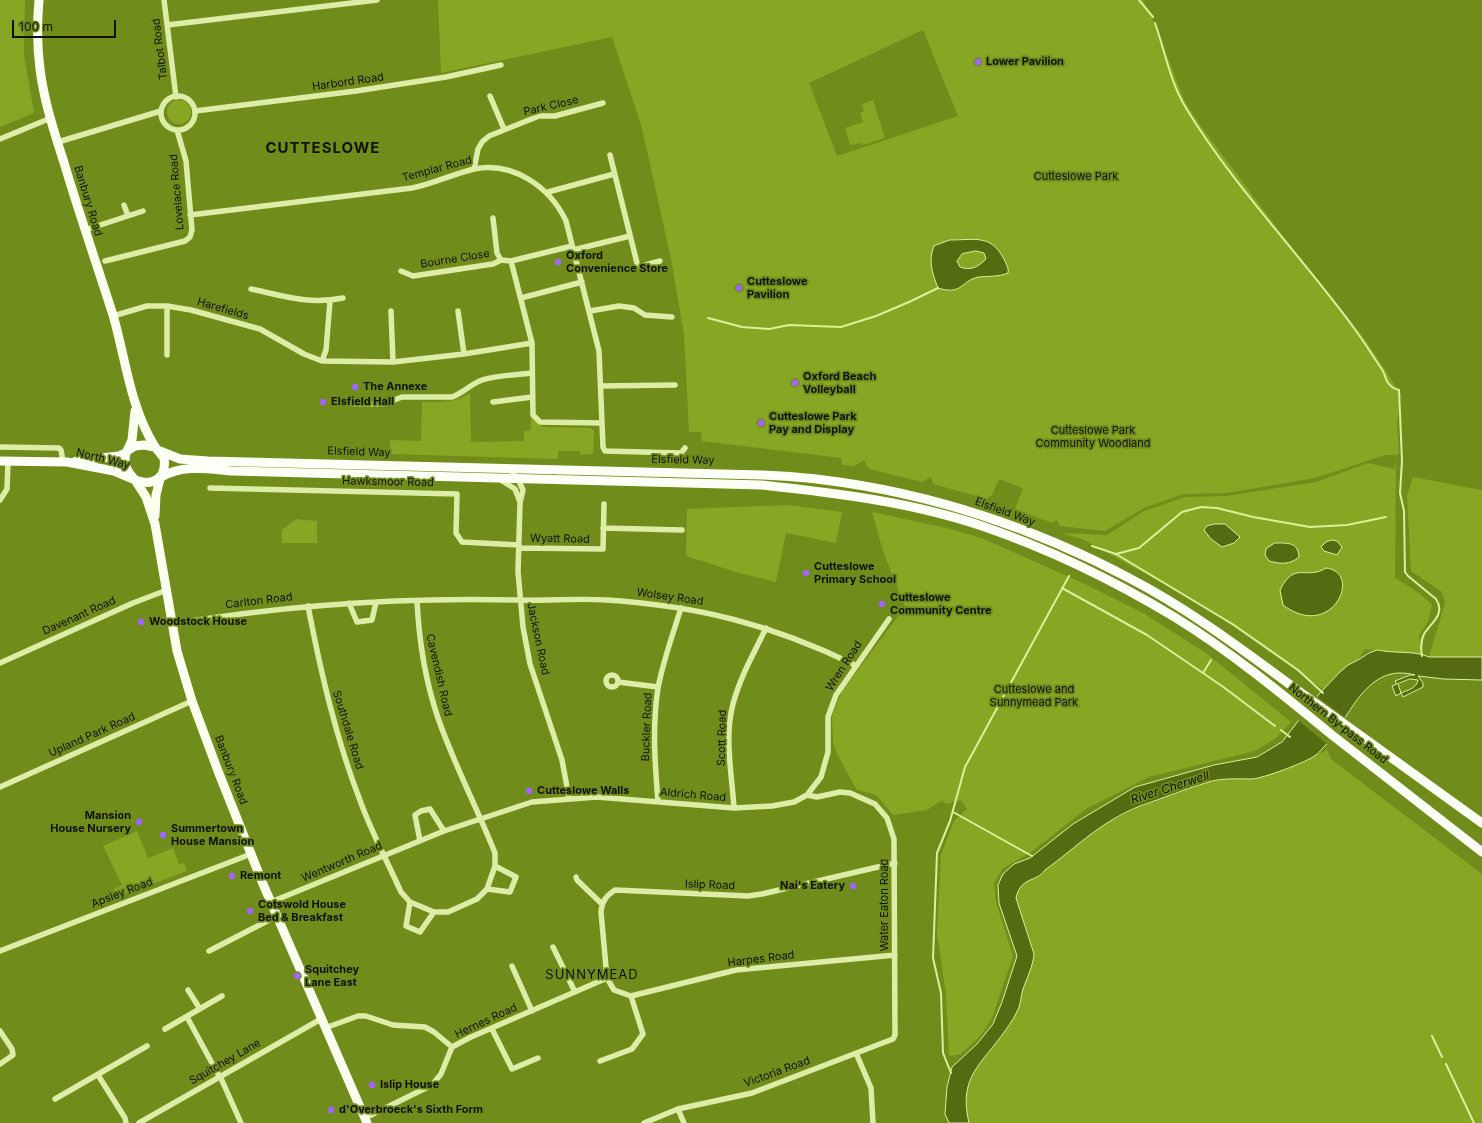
<!DOCTYPE html>
<style>
body{margin:0}
#map{position:relative;width:1482px;height:1123px;overflow:hidden;background:#708d1b;font-family:Inter,sans-serif}
canvas{display:block}
.scale{position:absolute;left:12px;top:20px;width:104px;height:18px;box-sizing:border-box;border:2px solid #111;border-top:0;padding-left:5px;font-size:12px;line-height:14px;white-space:nowrap;color:#111;-webkit-text-stroke:3px #708d1b;paint-order:stroke}
</style>
<div id="map">
<canvas width="1482" height="1123"></canvas>
<div class="scale">100 m</div>
</div>
<script>
const g = document.querySelector('canvas').getContext('2d');
g.lineJoin = 'round';
function paint(path, color) {
  g.fillStyle = color;
  g.fill(path, 'evenodd');
}
function stroke(path, color, width, dash) {
  g.strokeStyle = color;
  g.lineWidth = width;
  g.lineCap = dash ? 'butt' : 'round';
  g.setLineDash(dash || []);
  g.stroke(path);
}
function label(font, color, halo, rows, align = 'center') {
  g.font = font + ' Inter,sans-serif';
  g.lineWidth = 3.5;
  g.setLineDash([]);
  g.textBaseline = 'middle';
  g.strokeStyle = halo;
  g.fillStyle = color;
  for (const [text, x, y, turn = 0] of rows) {
    g.save();
    g.translate(x, y);
    g.rotate((+turn || 0) * Math.PI / 180);
    g.textAlign = isNaN(turn) ? turn : align;
    if (halo) g.strokeText(text, 0, 0);
    g.fillText(text, 0, 0);
    g.restore();
  }
}
const green = new Path2D(`
 M0 0H25L24 55 34 113 0 127Z
 M438 0H1143L1153 20 1185 102 1200 125 1280 232 1367 342 1401 395 1397 422 1399 453 1396 455 1395 578 1419 593 1432 605 1429 619 1419 636 1422 654 1393 653 1365 649 1358 660 1348 665 1323 689 1199 603 1084 540 1061 533 1107 535 1144 511 1185 497 1226 496 1316 482 1368 463 1395 469 1396 455H1385L1315 478 1227 493 1184 494 1144 508 1105 531 1060 526 1057 520 1052 523 1015 509 1023 488 999 479 992 495 987 499 933 484 931 477 922 482 869 469 864 460 854 466 842 465 841 458 702 441 701 432H689L684 334 671 259 642 128 612 37 441 73ZM923 30 958 116 837 156 809 83Z
 M167 112a12 12 0 1 1 24 0a12 12 0 1 1-24 0Z
 M873 100 885 138 863 145 862 143 850 145 845 128 863 122 860 113 864 111 862 104Z
 M470 393 471 442 524 441V431L531 430V418L543 427 591 428 594 431 593 454 580 455V451H558V459L390 454V440L421 441 422 402C440 402 455 403 470 393Z
 M1413 477 1482 490V657H1429L1445 603 1442 592 1411 571 1407 496Z
 M787 505 842 512 836 543 786 533 776 582 739 573 686 556 687 509Z
 M872 512 951 529 984 539 1085 584 1143 613 1206 653 1291 722 1276 738 1255 751 1149 777 1086 809 1031 852 1002 869 994 883 996 902 1013 956 992 1018 981 1035 961 1054 949 1056 946 995 937 932 941 855 954 821 967 809 961 800 946 804 942 800 927 810 893 815 876 795 857 790 837 754 833 743 832 716 842 691 905 607 883 551Z
 M296 519 317 521V543H282V530Z
 M1327 750 1331 759 1482 874V1123H969C957 1074 983 1066 1006 1029 1017 1012 1020 998 1026 979 1028 972 1035 960 1033 953 1030 934 1020 917 1016 898 1021 876 1036 883 1045 870L1080 840 1103 825 1139 807 1212 781 1235 778 1252 779 1297 764Z
 M137 831 148 858 173 848 179 864 184 863 187 871 117 897 114 889 122 885 103 846Z`);
const water = new Path2D(`
 M950 240C975 240 991 234 1004 259 1006 264 1009 268 1008 273 998 277 989 276 979 277 961 280 963 296 938 288 932 273 928 260 934 246ZM976 251 984 253 986 259C978 267 971 271 960 267L957 261 962 254Z
 M1215 524H1225L1240 537 1234 543 1222 547 1211 539 1204 530 1207 526Z
 M1332 540 1337 541 1342 547 1337 555 1324 551 1321 547 1326 542Z
 M1275 543C1288 543 1298 542 1299 557 1290 565 1280 564 1269 561L1265 555 1266 549Z
 M1326 568C1364 572 1332 642 1283 605L1280 590C1295 560 1306 581 1326 568Z
 M1378 650C1394 654 1414 650 1429 657H1482V680L1444 679 1418 676 1423 683V687L1403 697 1401 693 1396 696 1392 686 1397 684 1395 681 1410 675H1415C1367 662 1351 715 1327 744 1323 747 1320 752 1316 755 1307 762 1262 779 1251 779 1238 779 1225 778 1212 781 1188 788 1163 798 1140 806 1100 822 1078 846 1045 870 1036 883 1021 876 1016 898L1034 954C1033 966 1027 978 1023 989 1021 995 1021 1001 1019 1007 1016 1015 1010 1024 1005 1031 981 1065 958 1077 969 1123H949L945 1114 947 1087 952 1067 977 1044 993 1024 1002 1002 1017 956 999 903 998 885 1003 874 1014 864 1030 858 1073 824 1135 787 1214 765 1257 757 1282 742 1319 694 1340 672 1348 665 1358 660 1369 653ZM1410 679 1418 680C1417 688 1408 690 1401 693L1398 684Z`);
const pier = new Path2D(`
 M1315 695 1346 718 1328 745 1298 720Z`);
const stream = new Path2D(`
 M1139 0 1153 17
 M1155 23C1165 51 1170 82 1186 108 1234 187 1299 253 1354 328 1364 342 1373 356 1383 371 1385 375 1386 381 1389 384 1392 388 1395 389 1399 390L1402 461 1400 493 1404 511 1405 572 1408 576 1436 599C1446 614 1431 623 1424 634 1421 640 1421 650 1422 656
 M708 318 742 327 769 329 789 325 841 327 876 316 909 302 938 288
 M1092 546 1116 554 1234 625 1298 670 1323 693
 M1116 554 1139 548 1182 512 1201 507 1217 508 1253 517 1310 527 1347 525 1386 517
 M1062 588 1147 635 1222 686 1275 726
 M1203 673 1211 660
 M1281 730 1290 737
 M953 812 1032 856
 M1432 1036 1442 1057
 M1446 1064 1474 1123
 M951 1073 943 1053 941 993 933 958 937 853 950 821 965 767 1069 576`);
const minor = new Path2D(`
 M164 0 176 97
 M167 25 377 0
 M490 96 504 129
 M161 113a17 17 0 1 1 34 0a17 17 0 1 1-34 0Z
 M195 111 356 91 446 77 501 65
 M0 139 51 118
 M58 142 161 111
 M610 155 638 267 660 261
 M474 169 478 149 482 142 489 136 539 116H555L603 103
 M548 192 614 174
 M124 205 128 216
 M190 215 412 188C433 184 453 174 474 169 513 161 550 187 566 221L599 351 603 447 605 451 681 453 685 448
 M493 218 497 253 501 260
 M85 230 143 211
 M572 246 511 261 532 343 533 415 540 422 602 423
 M573 250 630 236
 M105 261 185 241 190 237 192 230 186 161 177 130
 M401 271 413 276 493 264 501 260 511 261
 M251 289C284 296 309 305 343 298
 M521 298 582 282
 M167 306V355
 M391 311 393 362
 M458 311 464 354
 M590 311 619 306 634 308 645 315 672 317
 M113 316 147 306H167L191 310 260 329 304 354 322 361 393 362 464 354 532 343
 M322 361 326 350 330 301
 M601 386 675 385
 M493 402 532 397
 M353 404H384L402 397H452C463 393 471 384 482 380 497 375 516 375 532 373
 M0 447 59 448 61 450 63 462
 M509 469 518 479 523 490 520 503 518 572 523 627 530 664 562 760 569 798
 M501 480 515 489 520 502
 M210 488 457 494 456 533 462 542 519 545
 M0 500 7 489 8 462
 M603 528 682 530
 M519 548 603 549 604 504
 M349 603 357 622 372 620 376 602
 M308 606C321 673 336 739 361 803 372 833 388 863 401 892L410 902 434 912H448L477 899 487 889 495 866V853C477 808 454 764 438 718 425 680 419 641 417 601
 M172 624C286 605 401 597 517 600 547 601 577 598 607 600 699 606 773 625 855 665
 M0 663 133 603 167 590
 M606 681a6 6 0 1 1 12 0a6 6 0 1 1-12 0Z
 M618 682 658 687
 M0 787 192 701
 M807 795 821 777 828 752V717L836 695 889 619
 M658 802C655 764 652 726 658 688 663 661 673 634 681 608
 M734 808C732 775 724 737 733 704 740 677 754 653 766 628
 M420 841 415 815 421 811 430 809 444 831
 M576 877 577 880 602 904
 M487 889 510 892 516 877 495 866
 M271 902 444 831 532 802 597 797 734 808 772 806 794 802 807 795 817 797 840 792 850 793 875 804 887 818 894 839 895 1035 893 1039 752 1093 678 1109 644 1123
 M410 902 406 926 420 932 434 912
 M553 947 575 992
 M0 951 251 854
 M209 951 277 916
 M512 966 532 1011
 M607 978 601 912C602 901 606 896 615 890L748 896 762 894 895 863
 M188 990 200 1009
 M631 996 736 970 895 955
 M187 1017 219 1076
 M325 1028 358 1016H366L393 1025 425 1027 434 1032 452 1047
 M165 1029 222 996
 M492 1029 512 1069 538 1058
 M0 1031 12 1049 13 1055 0 1064
 M856 1053 871 1088 873 1123
 M600 1061 632 1049 643 1034 631 996
 M98 1075 125 1118 126 1123
 M220 1076 241 1123
 M55 1099 147 1046
 M678 1109 684 1123
 M365 1118 432 1085 441 1074 452 1047 471 1037 607 978 614 990 631 996
 M139 1123 321 1019`);
const primary = new Path2D(`
 M39 0C37 23 37 46 40 69 44 102 55 134 65 166 80 216 97 265 113 315 126 360 130 407 155 447
 M127 451 132 440 135 411
 M135 480 146 497 155 524 177 651 192 701 218 771 263 884 367 1123
 M155 516 156 495 160 479`);
const trunk = new Path2D(`
 M144 445 155 447 164 458C167 478 153 487 135 480 127 472 122 462 127 451L135 446Z
 M160 451 180 459 208 461 762 475C783 476 803 477 824 480 930 493 1035 528 1129 578 1189 609 1243 650 1296 689 1358 733 1420 778 1482 823
 M0 461 67 462 114 471 133 479
 M76 461 119 456 126 453
 M161 477C185 464 207 469 233 471L762 485C836 493 911 502 982 526 1049 549 1115 581 1176 618 1231 652 1282 694 1332 735 1382 774 1432 813 1482 852`);
const markers = [
 [978,62,4,"#a265fe"],
 [558,262,4,"#a265fe"],
 [739,288,4,"#a265fe"],
 [795,383,4,"#a265fe"],
 [355,387,4,"#a265fe"],
 [323,402,4,"#a265fe"],
 [761,423,4,"#a265fe"],
 [806,573,4,"#a265fe"],
 [882,604,4,"#a265fe"],
 [141,622,4,"#a265fe"],
 [529,791,4,"#a265fe"],
 [139,822,4,"#a265fe"],
 [163,835,4,"#a265fe"],
 [232,876,4,"#a265fe"],
 [853,886,4,"#a265fe"],
 [250,911,4,"#a265fe"],
 [297,976,4,"#a265fe"],
 [372,1085,4,"#a265fe"],
 [331,1110,4,"#a265fe"]
];
const streetNames = [
 ["Talbot Road",160,49,-97],
 ["Harbord Road",348,82,-8],
 ["Park Close",551,106,-13],
 ["Templar Road",437,169,-15],
 ["Lovelace Road",177,192,-95],
 ["Banbury Road",88,201,73],
 ["Bourne Close",455,259,-9],
 ["Harefields",223,309,16],
 ["Elsfield Way",359,452,2],
 ["North Way",103,459,14],
 ["Elsfield Way",683,460,1],
 ["Hawksmoor Road",388,482,1],
 ["Elsfield Way",1005,512,20],
 ["Wyatt Road",560,539,1],
 ["Wolsey Road",670,597,8],
 ["Carlton Road",259,601,-7],
 ["Davenant Road",79,616,-24],
 ["Jackson Road",538,639,78],
 ["Wren Road",844,666,-57],
 ["Cavendish Road",439,675,77],
 ["Northern By-pass Road",1338,724,38],
 ["Buckler Road",647,727,-88],
 ["Southdale Road",348,730,73],
 ["Upland Park Road",92,735,-24],
 ["Scott Road",722,738,-89],
 ["Banbury Road",231,770,69],
 ["Aldrich Road",693,795,5],
 ["Wentworth Road",342,862,-23],
 ["Islip Road",710,885,2],
 ["Apsley Road",122,893,-21],
 ["Water Eaton Road",885,905,-90],
 ["Harpes Road",761,959,-7],
 ["Hernes Road",486,1021,-25],
 ["Squitchey Lane",225,1062,-30],
 ["Victoria Road",777,1072,-20]
];
const poiNames = [
 ["Lower Pavilion",986,62],
 ["Oxford",566,256],
 ["Convenience Store",566,269],
 ["Cutteslowe",747,282],
 ["Pavilion",747,295],
 ["Oxford Beach",803,377],
 ["Volleyball",803,390],
 ["The Annexe",363,387],
 ["Elsfield Hall",331,402],
 ["Cutteslowe Park",769,417],
 ["Pay and Display",769,430],
 ["Cutteslowe",814,567],
 ["Primary School",814,580],
 ["Cutteslowe",890,598],
 ["Community Centre",890,611],
 ["Woodstock House",149,622],
 ["Cutteslowe Walls",537,791],
 ["Mansion",131,816,"right"],
 ["House Nursery",131,829,"right"],
 ["Summertown",171,829],
 ["House Mansion",171,842],
 ["Remont",240,876],
 ["Nai's Eatery",845,886,"right"],
 ["Cotswold House",258,905],
 ["Bed & Breakfast",258,918],
 ["Squitchey",305,970],
 ["Lane East",305,983],
 ["Islip House",380,1085],
 ["d'Overbroeck's Sixth Form",339,1110]
];
const parkNames = [
 ["Cutteslowe Park",1076,177],
 ["Cutteslowe Park",1093,431],
 ["Community Woodland",1093,444],
 ["Cutteslowe and",1034,690],
 ["Sunnymead Park",1034,703]
];
const waterNames = [
 ["River Cherwell",1170,788,-18]
];
const quarterNames = [
 ["SUNNYMEAD",592,975]
];
const districtNames = [
 ["CUTTESLOWE",323,148]
];
paint(green, '#87a624');
paint(water, '#546b12');
stroke(water, '#ddef9b', 1);
paint(pier, '#708d1b');
stroke(stream, '#ddef9b', 2);
stroke(minor, '#ddeda8', 5.5);
stroke(primary, '#faffee', 9);
stroke(trunk, '#fcfff6', 9);
for (const [x, y, r, color] of markers) {
  const dot = new Path2D();
  dot.arc(x, y, r, 0, 2 * Math.PI);
  g.fillStyle = color;
  g.fill(dot);
  stroke(dot, '#708d1b', 1.5);
}
label('11px', '#111', '#708d1b', streetNames);
label('bold 11px', '#111', '#708d1b', poiNames, 'left');
label('11px', '#111', '#708d1b', parkNames);
label('italic 12px', '#111', '#708d1b', waterNames);
g.letterSpacing = '1px';
label('13px', '#111', '#708d1b', quarterNames);
g.letterSpacing = '0px';
g.letterSpacing = '1px';
label('bold 15px', '#111', '#708d1b', districtNames);
g.letterSpacing = '0px';
</script>
